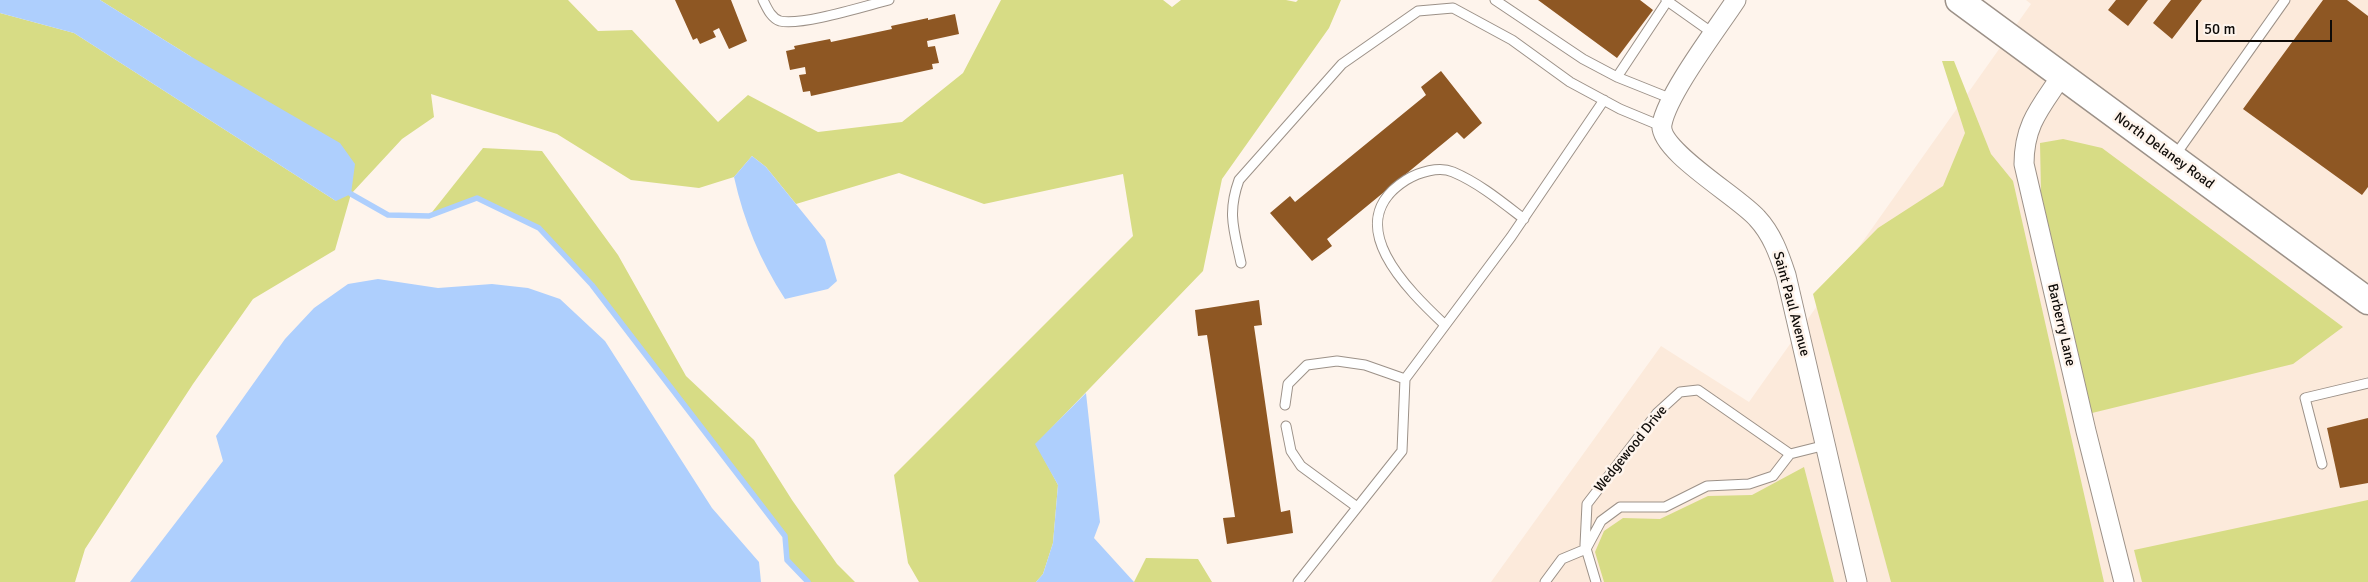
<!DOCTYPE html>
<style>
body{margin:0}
#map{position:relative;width:2368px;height:582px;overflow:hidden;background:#fef4ec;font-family:Signika,sans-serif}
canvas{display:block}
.scale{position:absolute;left:2196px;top:20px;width:136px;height:22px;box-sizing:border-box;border:2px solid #0e0b08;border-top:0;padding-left:6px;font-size:15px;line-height:18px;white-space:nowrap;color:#0e0b08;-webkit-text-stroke:4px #fef4ec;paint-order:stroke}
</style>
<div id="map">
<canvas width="2368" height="582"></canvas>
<div class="scale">50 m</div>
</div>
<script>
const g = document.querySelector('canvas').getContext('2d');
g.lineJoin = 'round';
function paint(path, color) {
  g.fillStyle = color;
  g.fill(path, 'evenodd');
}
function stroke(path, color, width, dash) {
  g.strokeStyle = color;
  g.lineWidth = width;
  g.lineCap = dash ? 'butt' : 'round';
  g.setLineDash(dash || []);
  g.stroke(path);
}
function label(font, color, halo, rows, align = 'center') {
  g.font = font + ' Signika,sans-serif';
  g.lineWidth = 5;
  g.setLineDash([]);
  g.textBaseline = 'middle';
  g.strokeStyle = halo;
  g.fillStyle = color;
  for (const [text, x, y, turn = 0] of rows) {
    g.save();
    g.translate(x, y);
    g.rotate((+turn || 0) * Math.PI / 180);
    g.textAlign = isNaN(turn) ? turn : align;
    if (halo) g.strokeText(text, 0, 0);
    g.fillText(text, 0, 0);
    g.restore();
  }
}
const built = new Path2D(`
 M2026 0H2368V582H1491L1661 346 1749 402 2031 4Z`);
const green = new Path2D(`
 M100 0H568L598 31 632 30 718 122 748 95 818 132 902 122 963 73 1001 0H1163L1172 7 1181 0H1286L1296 2 1298 0H1341L1329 28 1222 179 1203 271 1036 444 1058 485 1053 543 1043 574 1036 582H919L908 563 894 475 1133 236 1123 174 984 204 899 173 796 204 766 167 752 156 734 177 699 188 631 180 557 134 431 94 434 117 402 139 351 194 335 250 253 299 193 384 85 549 75 582H0V13L74 33 336 201 190 56Z
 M1942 61H1954L1991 154 2013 181 2104 582H1891L1813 294 1878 228 1943 186 1965 133Z
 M2063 139 2102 148 2343 327 2293 364 2092 413 2041 193 2040 143Z
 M483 148 542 151 618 255 686 376 754 440 792 500 837 564 855 582H808L787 560 785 536 592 285 539 228 477 198 429 216Z
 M1804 467 1834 582H1604L1595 552 1604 531 1623 518 1660 519 1708 496 1752 495Z
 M2368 500V582H2142L2134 550Z
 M1146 558 1198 559 1212 582H1134Z`);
const water = new Path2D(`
 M0 0H100L190 56 340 143 355 164 351 194 336 201 74 33 0 13Z
 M752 156 766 167 825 240 837 281 828 289 785 299C760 260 744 222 734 177Z
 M378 279 438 288 492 284 528 288 560 299 605 341 712 508 759 562 761 582H130L223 461 216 436 285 339 314 308 348 284Z
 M1086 393 1100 522 1094 538 1134 582H1036L1043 574 1053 543 1058 485 1035 444Z`);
const stream = new Path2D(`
 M351 194 388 215 429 216 477 198 539 228 592 285 785 536 787 560 808 582`);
const building = new Path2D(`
 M675 0H731L747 41 729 49 719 28 713 31 716 37 700 44 697 38 693 40Z
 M1538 0H1640L1653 10 1617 58Z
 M2116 0H2148L2128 26 2108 10Z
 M2171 0H2202L2172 39 2153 23Z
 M2323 0H2347L2368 16V187L2362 195 2243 109Z
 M955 14 959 34 927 41 928 47 935 46 939 63 932 64 933 69 811 96 810 91 803 92 799 75 806 74 805 67 790 70 786 51 795 49 794 46 830 39 831 42 892 29 891 26 928 18V20Z
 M1441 71 1482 123 1464 139 1457 132 1327 239 1332 246 1312 261 1270 213 1290 196 1295 202 1426 95 1421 87Z
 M1259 300 1262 325 1254 326 1281 512 1290 510 1293 533 1227 544 1223 518 1235 517 1207 335 1198 336 1195 310Z
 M2368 418V483L2340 488 2327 428Z`);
const lane = new Path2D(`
 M763 0C767 8 771 18 780 21 802 26 865 6 889 0
 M1495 0 1583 59 1617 77 1668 0
 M1666 0 1714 34
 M1617 77 1672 99
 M2174 157 2285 0
 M1241 263C1234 230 1227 213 1239 180L1342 64 1418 11 1453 8 1512 40 1570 82 1620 109 1661 126
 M1445 325C1408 290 1338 223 1406 180 1419 172 1439 166 1453 172 1479 183 1502 202 1524 219
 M1285 405 1288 384 1307 365 1337 361 1365 365 1405 379
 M1286 426 1291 451 1301 466 1357 507
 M2322 464 2305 398 2368 383
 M1586 549 1601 521 1620 507H1665L1707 486 1749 484 1773 476 1790 454 1826 445
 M1298 582 1402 451 1405 379 1511 237 1604 100
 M1545 582 1562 559 1586 549
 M1596 582 1585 545 1587 504 1657 413 1680 392 1698 390 1790 454`);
const street = new Path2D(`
 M1736 0C1717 29 1668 93 1662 124 1657 150 1739 197 1757 218 1772 234 1779 254 1786 275L1857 582
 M2062 75C2041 107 2024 124 2024 164L2086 431 2124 582`);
const secondary = new Path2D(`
 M1959 0 2368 301`);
const streetNames = [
 ["North Delaney Road",2164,151,36],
 ["Saint Paul Avenue",1791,304,75],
 ["Barberry Lane",2061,325,77],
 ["Wedgewood Drive",1631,449,-51]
];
paint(built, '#fceadb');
paint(green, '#d7dc85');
paint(water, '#aecffd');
stroke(stream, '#aecffd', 5.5);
paint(building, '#8e5723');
stroke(lane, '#9c9188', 11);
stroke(street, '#9c9188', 21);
stroke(secondary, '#9c9188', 29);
stroke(lane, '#fff', 9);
stroke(street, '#fff', 19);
stroke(secondary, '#fff', 26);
label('14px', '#0e0b08', '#fef4ec', streetNames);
</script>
